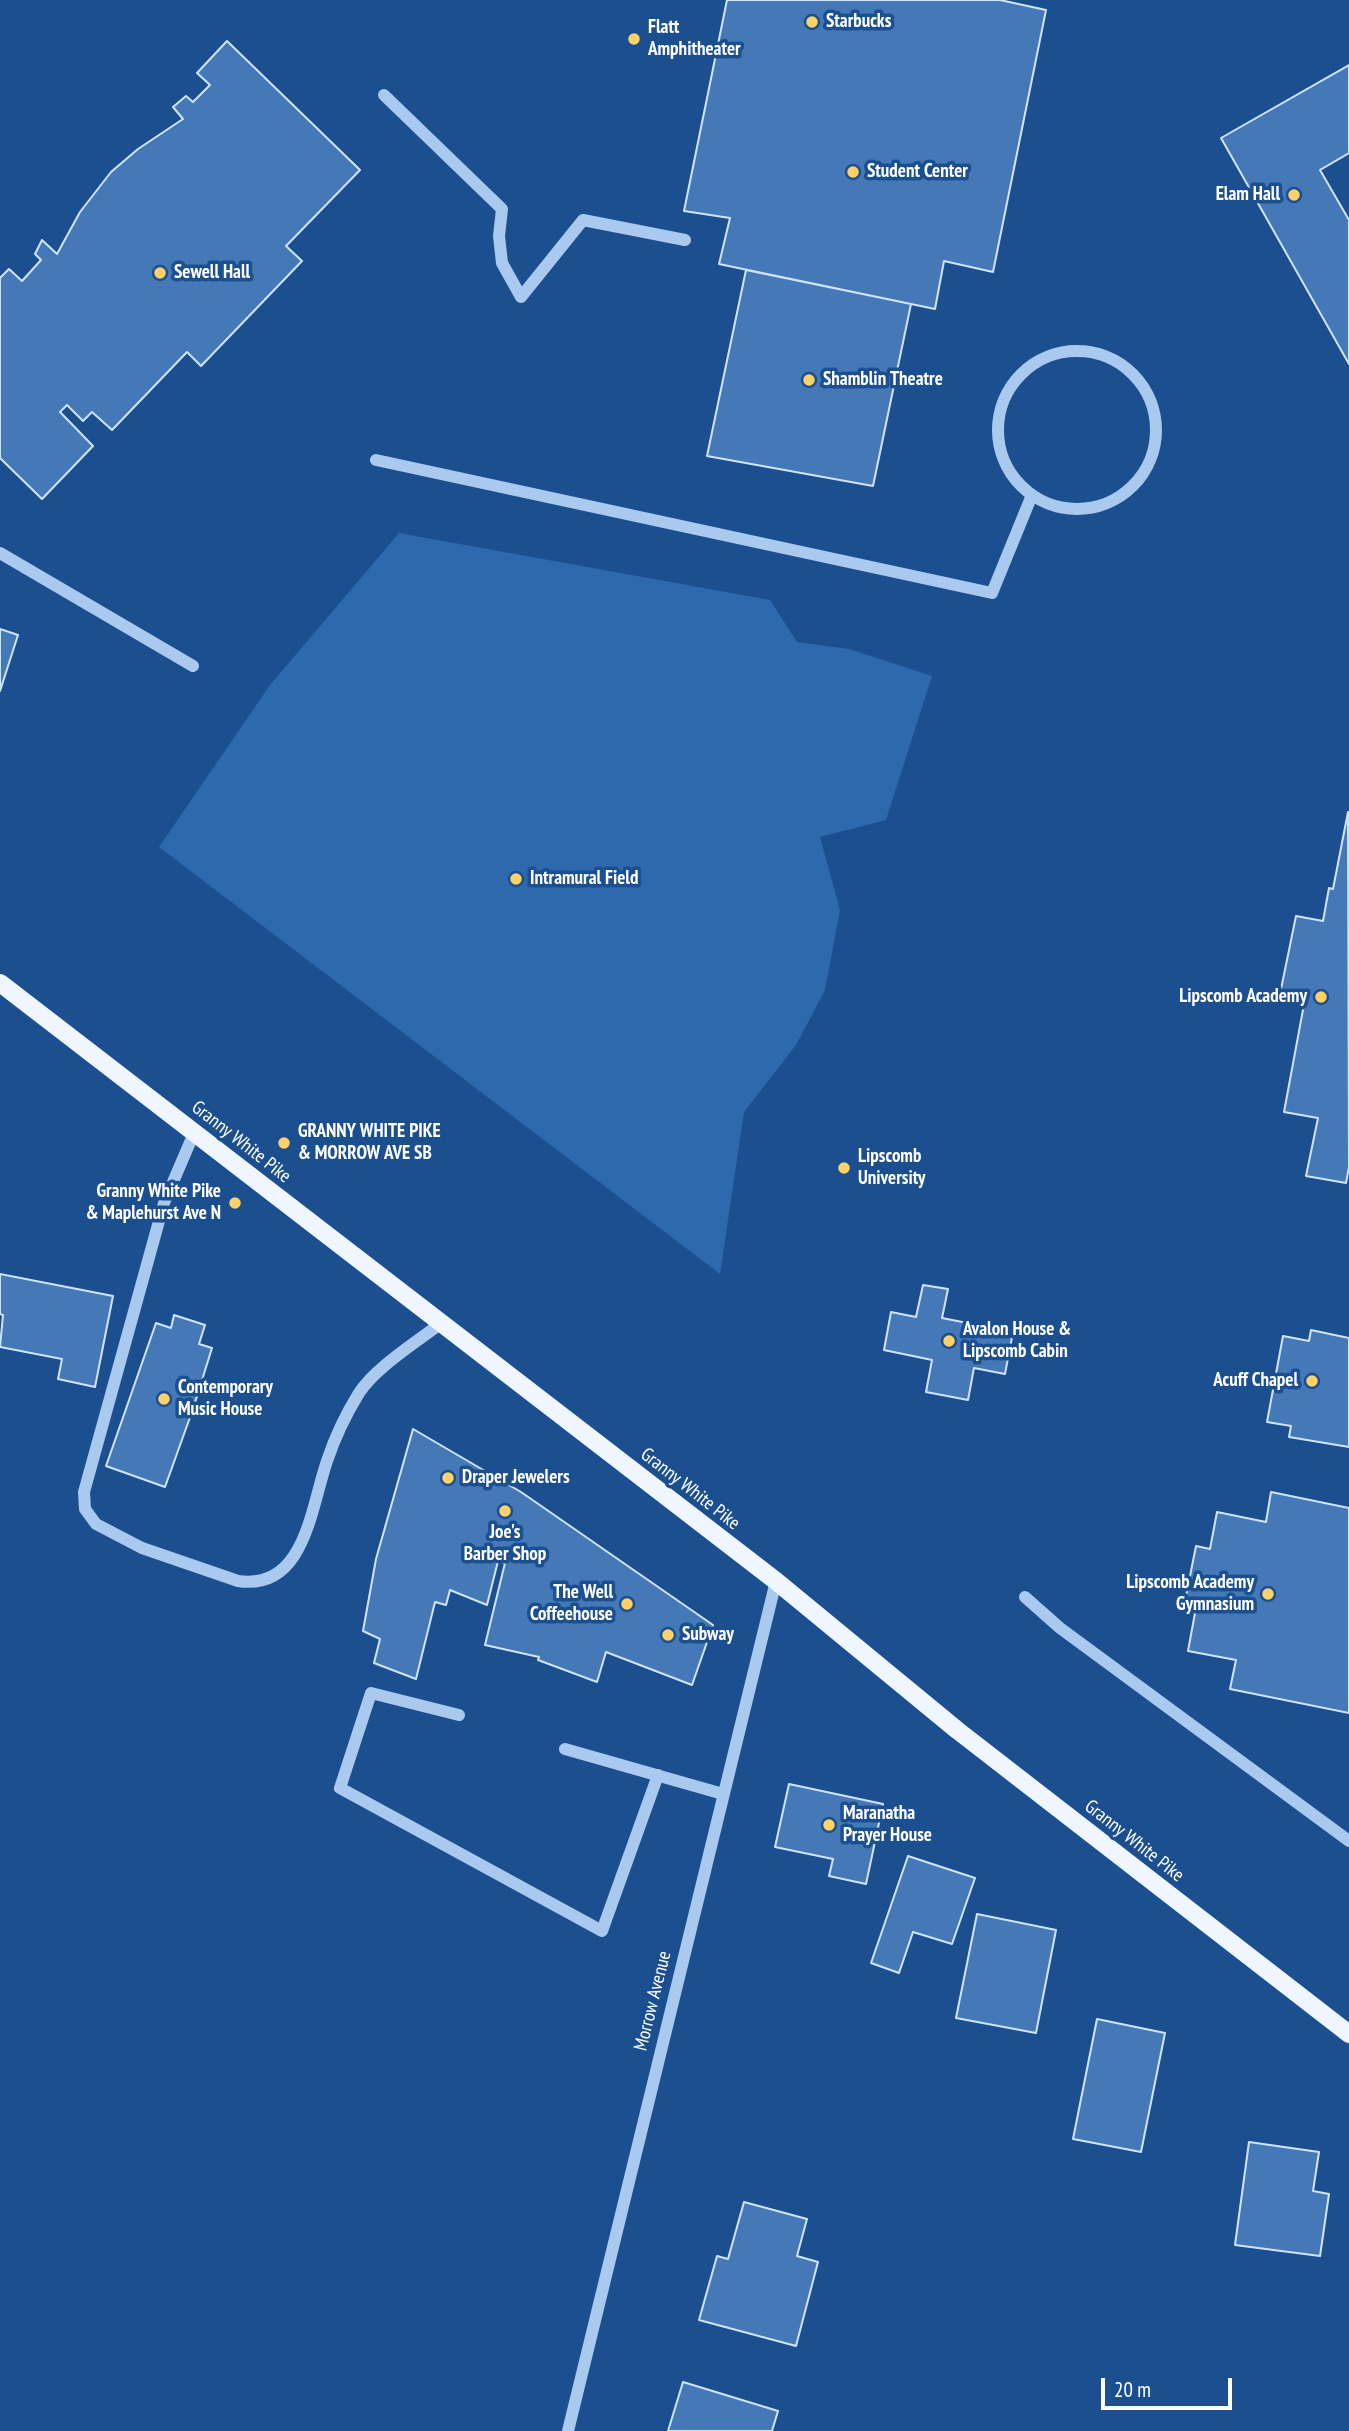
<!DOCTYPE html>
<style>
body{margin:0}
#map{position:relative;width:1349px;height:2431px;overflow:hidden;background:#1b4f8f;font-family:"PT Sans Narrow",sans-serif}
canvas{display:block}
.scale{position:absolute;left:1101px;top:2378px;width:131px;height:32px;box-sizing:border-box;border:4px solid #fff;border-top:0;padding-left:9px;font-size:21px;line-height:24px;white-space:nowrap;color:#fff;-webkit-text-stroke:5px #1b4f8f;paint-order:stroke}
</style>
<div id="map">
<canvas width="1349" height="2431"></canvas>
<div class="scale">20 m</div>
</div>
<script>
const g = document.querySelector('canvas').getContext('2d');
g.lineJoin = 'round';
function paint(path, color) {
  g.fillStyle = color;
  g.fill(path, 'evenodd');
}
function stroke(path, color, width, dash) {
  g.strokeStyle = color;
  g.lineWidth = width;
  g.lineCap = dash ? 'butt' : 'round';
  g.setLineDash(dash || []);
  g.stroke(path);
}
function label(font, color, halo, rows, align = 'center') {
  g.font = font + ' "PT Sans Narrow",sans-serif';
  g.lineWidth = 7;
  g.setLineDash([]);
  g.textBaseline = 'middle';
  g.strokeStyle = halo;
  g.fillStyle = color;
  for (const [text, x, y, turn = 0] of rows) {
    g.save();
    g.translate(x, y);
    g.rotate((+turn || 0) * Math.PI / 180);
    g.textAlign = isNaN(turn) ? turn : align;
    if (halo) g.strokeText(text, 0, 0);
    g.fillText(text, 0, 0);
    g.restore();
  }
}
const green = new Path2D(`
 M399 533 770 600 797 642 849 649 932 676 886 820 820 837 840 910 825 990 796 1045 744 1112 720 1274 159 847 270 685Z`);
const building = new Path2D(`
 M727 0H1000L1046 10 993 272 944 261 935 309 719 264 730 218 684 211Z
 M227 41 360 170 286 246 302 261 201 366 187 352 112 430 92 412 83 421 67 405 60 412 93 446 42 499 0 458V278L9 269 22 281 41 260 35 254 42 240 57 254 80 212 111 172 138 149 183 119 173 107 186 96 193 102 210 85 197 73Z
 M1349 65V153L1320 170 1349 220V364L1221 138Z
 M746 270 911 304 873 486 707 456Z
 M0 629 18 635 0 691Z
 M1348 812 1349 1167 1346 1183 1306 1176 1318 1118 1284 1112 1305 999 1280 994 1296 916 1323 921 1329 888 1333 889Z
 M0 1274 113 1296 95 1387 58 1379 62 1359 0 1347 3 1315 0 1314Z
 M923 1285 948 1289 942 1318 1013 1332 1005 1374 974 1368 968 1400 926 1392 932 1360 884 1350 891 1312 916 1317Z
 M174 1315 205 1325 199 1344 212 1348 193 1409 165 1487 106 1466 156 1323 171 1328Z
 M1311 1330 1349 1338V1447L1289 1437 1291 1426 1267 1422 1283 1336 1309 1341Z
 M413 1429 521 1492 713 1625 692 1685 606 1652 597 1682 538 1660 539 1657 485 1645 505 1563 498 1561 487 1605 450 1590 446 1605 435 1602 416 1679 374 1663 380 1639 363 1631 376 1559Z
 M1271 1492 1349 1508V1713L1230 1689 1236 1660 1188 1651 1195 1613 1183 1611 1196 1546 1210 1549 1217 1512 1266 1522Z
 M789 1784 883 1804 866 1884 829 1876 833 1859 775 1847Z
 M908 1856 975 1878 952 1944 913 1932 899 1973 871 1963Z
 M977 1914 1056 1930 1036 2033 956 2018Z
 M1097 2019 1165 2033 1141 2152 1073 2139Z
 M1249 2142 1319 2152 1313 2191 1329 2194 1320 2256 1235 2245Z
 M744 2202 807 2219 797 2256 818 2262 796 2346 699 2320 717 2256 728 2259Z
 M683 2382 778 2411 772 2431H668Z`);
const minor = new Path2D(`
 M384 95 502 209 499 236 502 263 521 297 583 220 685 240
 M998 430a79 79 0 1 1 158 0a79 79 0 1 1-158 0Z
 M376 460 992 593 1032 495
 M0 553 193 666
 M194 1133 164 1203 84 1492 85 1509 96 1524 142 1548 238 1581C305 1591 311 1507 327 1461 335 1437 346 1414 359 1393 376 1367 417 1342 441 1323
 M1025 1597 1060 1628 1349 1841
 M459 1715 371 1693 340 1788 602 1931 658 1775
 M565 1749 723 1794
 M568 2431 776 1581`);
const major = new Path2D(`
 M0 983 776 1581 957 1730 1349 2034`);
const markers = [
 [812,22,7,"#ffd166"],
 [634,39,7,"#ffd166"],
 [853,172,7,"#ffd166"],
 [1294,195,7,"#ffd166"],
 [160,273,7,"#ffd166"],
 [809,380,7,"#ffd166"],
 [516,879,7,"#ffd166"],
 [1321,997,7,"#ffd166"],
 [284,1143,7,"#ffd166"],
 [844,1168,7,"#ffd166"],
 [235,1203,7,"#ffd166"],
 [949,1341,7,"#ffd166"],
 [1312,1381,7,"#ffd166"],
 [164,1399,7,"#ffd166"],
 [448,1478,7,"#ffd166"],
 [505,1511,7,"#ffd166"],
 [1268,1594,7,"#ffd166"],
 [627,1604,7,"#ffd166"],
 [668,1635,7,"#ffd166"],
 [829,1825,7,"#ffd166"]
];
const poiNames = [
 ["Starbucks",826,22],
 ["Flatt",648,28],
 ["Amphitheater",648,50],
 ["Student Center",867,172],
 ["Elam Hall",1280,195,"right"],
 ["Sewell Hall",174,273],
 ["Shamblin Theatre",823,380],
 ["Intramural Field",530,879],
 ["Lipscomb Academy",1307,997,"right"],
 ["GRANNY WHITE PIKE",298,1132],
 ["& MORROW AVE SB",298,1154],
 ["Lipscomb",858,1157],
 ["University",858,1179],
 ["Granny White Pike",221,1192,"right"],
 ["& Maplehurst Ave N",221,1214,"right"],
 ["Avalon House &",963,1330],
 ["Lipscomb Cabin",963,1352],
 ["Acuff Chapel",1298,1381,"right"],
 ["Contemporary",178,1388],
 ["Music House",178,1410],
 ["Draper Jewelers",462,1478],
 ["Joe's",505,1533,"center"],
 ["Barber Shop",505,1555,"center"],
 ["Lipscomb Academy",1254,1583,"right"],
 ["Gymnasium",1254,1605,"right"],
 ["The Well",613,1593,"right"],
 ["Coffeehouse",613,1615,"right"],
 ["Subway",682,1635],
 ["Maranatha",843,1814],
 ["Prayer House",843,1836]
];
const streetNames = [
 ["Granny White Pike",241,1142,38],
 ["Granny White Pike",690,1489,38],
 ["Granny White Pike",1134,1841,38],
 ["Morrow Avenue",653,2001,-76]
];
paint(green, '#2e69ad');
paint(building, '#4478b7');
stroke(building, '#cfe3fa', 2);
stroke(minor, '#a9c9ee', 12);
stroke(major, '#f0f6ff', 18);
for (const [x, y, r, color] of markers) {
  const dot = new Path2D();
  dot.arc(x, y, r, 0, 2 * Math.PI);
  g.fillStyle = color;
  g.fill(dot);
  stroke(dot, '#1b4f8f', 2.5);
}
label('bold 19px', '#fff', '#1b4f8f', poiNames, 'left');
label('19px', '#fff', '#1b4f8f', streetNames);
</script>
